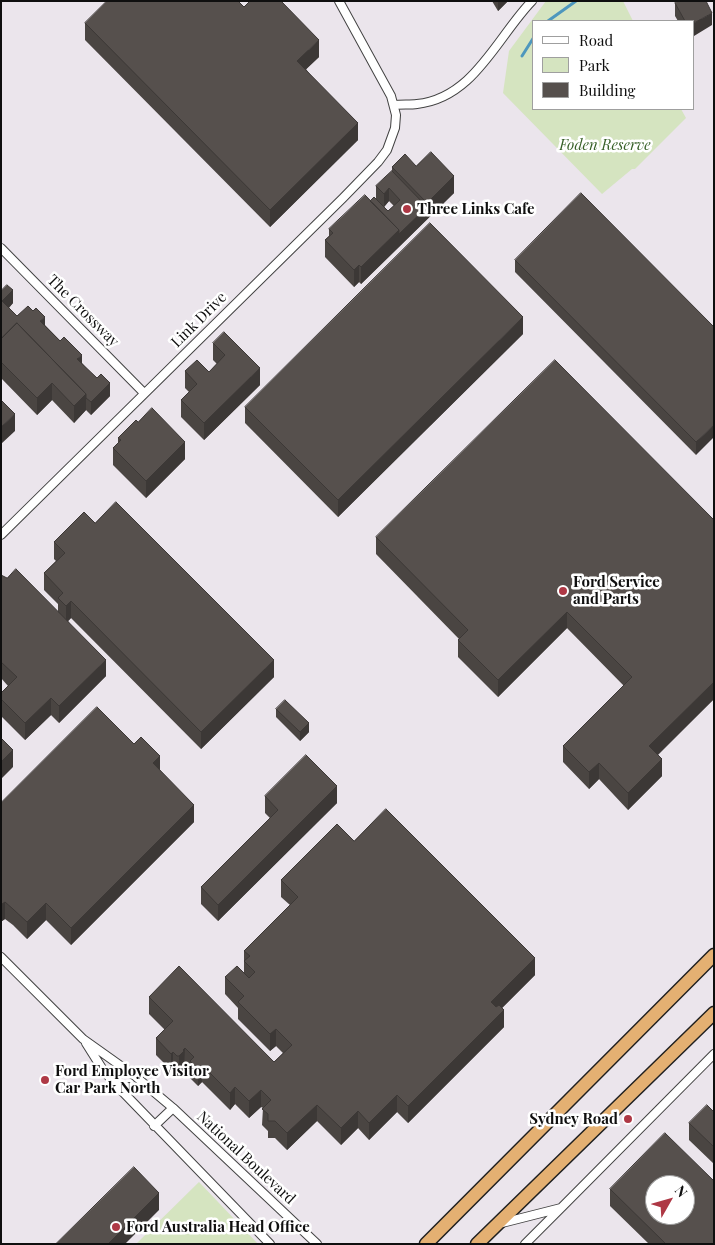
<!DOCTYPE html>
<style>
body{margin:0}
#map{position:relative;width:715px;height:1245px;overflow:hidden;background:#fdfbf3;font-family:"Playfair Display",serif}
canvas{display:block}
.frame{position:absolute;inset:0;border:2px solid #0f0f0f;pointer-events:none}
.legend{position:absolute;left:532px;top:20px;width:162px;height:90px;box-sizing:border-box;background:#fff;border:1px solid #9f9f9f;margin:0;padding:6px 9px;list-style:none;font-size:15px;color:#0f0f0f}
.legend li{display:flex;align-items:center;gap:10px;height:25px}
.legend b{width:25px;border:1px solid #9f9f9f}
.north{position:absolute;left:645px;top:1175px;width:50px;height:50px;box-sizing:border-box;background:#fff;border:1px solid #9f9f9f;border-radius:50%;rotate:52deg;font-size:14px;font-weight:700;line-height:20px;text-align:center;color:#0f0f0f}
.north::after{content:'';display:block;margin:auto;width:18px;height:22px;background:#ae3845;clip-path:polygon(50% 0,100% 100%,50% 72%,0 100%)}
</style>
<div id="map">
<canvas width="715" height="1245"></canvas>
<div class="frame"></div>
<ul class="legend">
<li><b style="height:6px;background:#fff"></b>Road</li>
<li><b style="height:14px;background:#d5e4c0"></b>Park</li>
<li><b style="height:14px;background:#56504d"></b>Building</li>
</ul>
<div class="north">N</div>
</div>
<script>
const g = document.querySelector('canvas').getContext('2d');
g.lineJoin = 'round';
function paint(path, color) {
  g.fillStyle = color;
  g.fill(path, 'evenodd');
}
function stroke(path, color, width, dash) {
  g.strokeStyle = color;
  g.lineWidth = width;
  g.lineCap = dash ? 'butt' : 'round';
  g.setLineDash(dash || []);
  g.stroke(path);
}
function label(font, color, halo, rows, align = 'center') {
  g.font = font + ' "Playfair Display",serif';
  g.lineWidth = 5;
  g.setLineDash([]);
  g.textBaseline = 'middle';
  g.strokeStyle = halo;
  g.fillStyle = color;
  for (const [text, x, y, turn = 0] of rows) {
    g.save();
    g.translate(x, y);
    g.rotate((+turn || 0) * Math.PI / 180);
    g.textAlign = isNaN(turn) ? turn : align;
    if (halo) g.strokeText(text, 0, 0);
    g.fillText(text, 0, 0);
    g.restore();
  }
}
const industrial = new Path2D(`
 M1 1H714V1244H1ZM534 21H694V109H534ZM655 1185H685V1215H655Z`);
const green = new Path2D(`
 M546 1H623L633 21H534V109H681L686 118 635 169H632L602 194 503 93 509 51Z
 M199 1182 258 1244H136Z`);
const stream = new Path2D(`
 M548 21 576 1
 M522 56 534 37`);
const minor = new Path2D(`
 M394 105C402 104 410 105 417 104 474 98 497 37 532 1
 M1 248 144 393
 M1 535 343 198 378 162 387 150 395 128 396 115 391 96 339 1
 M1 957 83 1039 135 1076 173 1108 317 1244
 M86 1043 103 1070 118 1087 270 1244
 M154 1126 173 1108
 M502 1223 561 1208 714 1054
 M525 1244 561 1208`);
const trunk = new Path2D(`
 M426 1244 714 955
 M477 1244 714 1013`);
const wall = new Path2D(`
 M492 1H508L498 11Z
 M675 3 712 25 694 21H678L675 16Z
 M244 7 319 57 306 69 358 140 270 227 85 40V23Z
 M416 166 454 193 361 284 359 282 354 287 325 257V240L329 236V229L370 201 388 211 394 206 389 201 384 207 376 199V186L392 171V167Z
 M515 260 714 327 696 455 515 272Z
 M1 291 13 303 9 308 17 316 45 325 82 363 110 396 91 415 86 410 74 423 52 400 37 415 1 378Z
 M523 334 338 517 245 423V407Z
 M213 343 260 385 204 440 181 417V400L189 392 185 388V371L209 372 217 364 213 360Z
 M118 438 185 459 146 498 113 465V448L118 443Z
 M714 520V699L658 755 662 776 628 810 599 779 589 789 563 762V746L624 686 567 628 498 697 458 657V640L459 639 376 554V537Z
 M95 523 274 677 201 749 71 618 68 621 106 676 59 723 51 715 25 740 1 716V693L8 686 1 678V575L58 612V604L44 590V573L56 561 54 559V542Z
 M276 709 309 732 300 741 276 717Z
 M160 770 194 822 71 945 46 920 27 939 13 925 5 919 2 921 1 920V803Z
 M265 796 337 803 218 921 201 904V887L270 818 265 813Z
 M354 841 535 975 502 1008 504 1027 408 1123 397 1112 369 1140 358 1128 341 1145 317 1121 287 1150 275 1138H268V1131L262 1125 263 1108 261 1107 249 1118 235 1104 230 1110 202 1082 198 1086 190 1078V1070L185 1065 184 1068 179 1073H177L173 1069 171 1070 156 1055V1038L165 1030 149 1014V997L274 1062 283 1053 276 1046 270 1051 238 1019V1008L225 994V977L244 973V951L290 905 281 897V880Z
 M714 1112V1164L689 1140V1123Z
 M610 1189 714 1244H649L610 1206Z`);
const shadedWall = new Path2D(`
 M498 1H508L498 11Z
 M712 13V25L694 36V23Z
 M319 40V57L297 78V61Z
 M358 123V140L270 227V210Z
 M454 176V193L399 247V234L427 207V203Z
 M389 188V201L384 207V194Z
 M399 230V247L361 284V267Z
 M359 265V282L354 287V270Z
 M13 290V303L2 314V301Z
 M45 317V330L40 321Z
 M523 317V334L338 517V500Z
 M82 355V367L77 359Z
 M260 368V385L204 440V423Z
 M52 383V400L37 415V398Z
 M110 383V396L91 415V402Z
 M86 394V410L74 423V406Z
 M15 414V431L1 444V427Z
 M714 425V437L696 455V442Z
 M185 442V459L146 498V481Z
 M71 601V618L66 623V606Z
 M567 612V628L498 697V680Z
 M106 660V676L59 723V706Z
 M274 660V677L201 749V732Z
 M714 682V699L649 763V746Z
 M51 698V715L25 740V723Z
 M309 723V732L300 741V732Z
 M13 750V767L1 779V762Z
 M160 756V773L153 763Z
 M662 759V776L628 810V793Z
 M599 763V779L589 789V772Z
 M337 786V803L218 921V905Z
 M194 805V822L71 945V928Z
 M5 902V919L2 921V904Z
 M46 903V920L27 939V922Z
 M535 958V975L491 1019V1002Z
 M504 1010V1027L408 1123V1106Z
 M276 1029V1046L270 1051V1034Z
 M185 1048 184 1068 179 1073V1056Z
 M173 1052V1069L171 1070V1054Z
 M202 1065V1082L198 1086V1069Z
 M235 1087V1104L230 1110V1093Z
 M261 1090V1107L249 1118V1101Z
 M397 1095V1112L369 1140V1123Z
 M317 1105V1121L287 1150V1133Z
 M358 1111V1128L341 1145V1128Z
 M159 1193V1210L125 1244H108Z`);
const building = new Path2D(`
 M107 1H238L244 7 250 1H281L319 40 297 61 358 123 270 210 85 23Z
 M678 1H706L712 13 694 23V21H685L675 3Z
 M431 152 454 176 427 203 392 167 405 154 416 166Z
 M392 171 427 207 399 234V230L370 201 374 197 388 211 400 200 389 188 384 194 376 186Z
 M581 193 714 327V425L696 442 515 260Z
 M365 195 399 230 361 267 359 265 354 270 325 240 333 233 329 229Z
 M430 223 523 317 338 500 245 407Z
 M7 285 13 290 2 301 17 316 28 306 33 311 36 308 45 317 40 321 60 341 64 337 82 355 77 359 97 378 101 374 110 383 91 402 86 398V394L17 323 1 339V291Z
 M17 323 86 394 74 406 52 383 37 398 1 362V339Z
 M224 332 260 368 204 423 181 400 197 384 185 371 197 360 209 372 225 355 213 343Z
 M555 360 714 520V682L649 746 662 759 628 793 599 763 589 772 563 746 632 677 567 612 498 680 458 640 468 630 376 537Z
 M1 400 15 414 1 427Z
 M152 408 185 442 146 481 113 448 121 440 118 438 136 420 138 422Z
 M116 502 274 660 201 732 71 601 66 606 58 598 63 593 44 573 65 553 54 542 84 512 95 523Z
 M16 569 106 660 59 706 51 698 25 723 1 699V693L17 677 1 662V575L7 578Z
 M285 700 309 723 300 732 276 709Z
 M97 707 134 744 141 737 160 756 153 763 194 805 71 928 46 903 27 922 13 909 5 902 2 904 1 903V803Z
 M1 738 13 750 1 762Z
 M306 755 337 786 218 905 201 887 278 810 265 796Z
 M386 809 535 958 491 1002 496 1007 499 1005 504 1010 408 1106 397 1095 369 1123 358 1111 341 1128 317 1105 287 1133 275 1121H268V1114L262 1109 271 1100 261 1090 249 1101 235 1087 230 1093 202 1065 198 1069 190 1061 194 1057 185 1048 183 1050 184 1051 179 1056H177L173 1052 171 1054 156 1038 173 1021 149 997 179 966 274 1062 292 1045 276 1029 270 1034 238 1002 244 996 225 977 237 966 249 978 255 972 244 961 250 956 244 951 298 897 281 880 337 824 354 841Z
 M707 1105 714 1112V1147L689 1123Z
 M665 1133 714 1181V1244H666L610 1189ZM655 1185H685V1215H655Z
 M134 1167 159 1193 108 1244H56Z`);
const markers = [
 [407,209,5,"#ae3845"],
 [563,591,5,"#ae3845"],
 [45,1080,5,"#ae3845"],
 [628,1119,5,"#ae3845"],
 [116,1227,5,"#ae3845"]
];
const parkNames = [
 ["Foden Reserve",605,145]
];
const poiNames = [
 ["Three Links Cafe",417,209],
 ["Ford Service",573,582],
 ["and Parts",573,599],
 ["Ford Employee Visitor",55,1071],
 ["Car Park North",55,1088],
 ["Sydney Road",618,1119,"right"],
 ["Ford Australia Head Office",126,1227]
];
const streetNames = [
 ["The Crossway",83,311,45],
 ["Link Drive",199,320,-45],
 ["National Boulevard",246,1158,43]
];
paint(industrial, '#ebe5ec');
paint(green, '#d5e4c0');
stroke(stream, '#4e97bd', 3);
stroke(minor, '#424242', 10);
stroke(trunk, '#202020', 15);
stroke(minor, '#fff', 8);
stroke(trunk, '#e4b072', 12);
paint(wall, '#4a4542');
paint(shadedWall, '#3c3836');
paint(building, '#56504d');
stroke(building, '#3c3836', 1);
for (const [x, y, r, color] of markers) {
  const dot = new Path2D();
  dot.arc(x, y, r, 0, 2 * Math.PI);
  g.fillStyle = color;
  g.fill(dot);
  stroke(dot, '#fff', 2);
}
label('italic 15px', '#365f27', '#fff', parkNames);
label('bold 15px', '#0f0f0f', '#fff', poiNames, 'left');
label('15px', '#0f0f0f', '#fff', streetNames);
</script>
